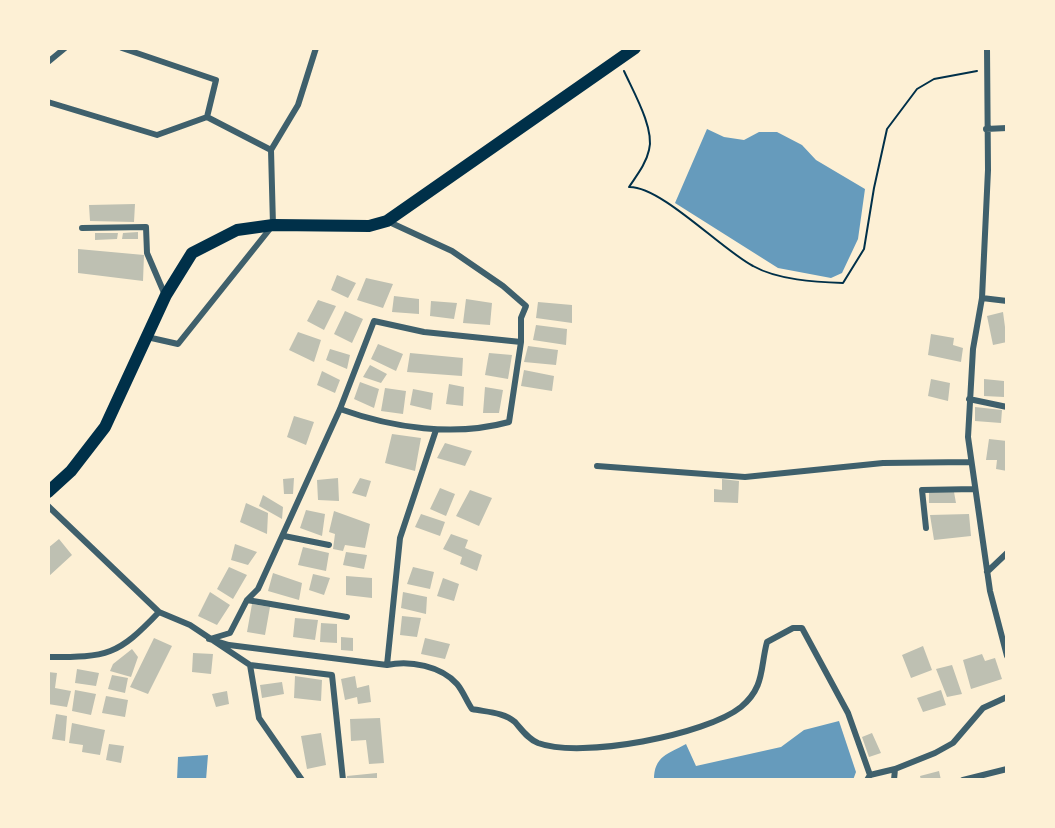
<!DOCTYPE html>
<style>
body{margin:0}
#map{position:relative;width:1055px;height:828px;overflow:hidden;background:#fdf0d5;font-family:"Archivo Narrow",sans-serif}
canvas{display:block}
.frame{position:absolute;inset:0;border:50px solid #fdf0d5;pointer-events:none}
</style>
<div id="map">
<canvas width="1055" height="828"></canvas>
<div class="frame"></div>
</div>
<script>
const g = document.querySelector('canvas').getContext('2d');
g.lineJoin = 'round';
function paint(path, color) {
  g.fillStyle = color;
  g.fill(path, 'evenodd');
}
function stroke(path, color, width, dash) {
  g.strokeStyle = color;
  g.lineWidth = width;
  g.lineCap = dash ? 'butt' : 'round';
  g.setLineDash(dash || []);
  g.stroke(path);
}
const water = new Path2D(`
 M707 129 724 137 744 140 759 132H777L802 145 816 160 865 189 858 239 842 273 831 278 778 268 675 203Z
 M839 721 856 772 853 780H654C654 756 668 754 686 744L696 766 781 747 804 730Z
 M208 755 206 780H177L178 757Z`);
const building = new Path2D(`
 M135 204 134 222 90 221 89 205Z
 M138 232V239H122L123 233Z
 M95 233H118L117 239 95 240Z
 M78 249 144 255 143 281 78 273Z
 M337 275 356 283 348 298 331 290Z
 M366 278 393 284 383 308 357 300Z
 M394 296 419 299V314L392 312Z
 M466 299 492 303 490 325 463 323Z
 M318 300 336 306 324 330 307 321Z
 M431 301 457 303 454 319 430 316Z
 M538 302 572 305V323L536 318Z
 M345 311 363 319 352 343 334 334Z
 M1003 312 1007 342 993 345 987 316Z
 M536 325 567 329 566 345 533 340Z
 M298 332 321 340 314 362 289 350Z
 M931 334 954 338 953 345 963 348 961 362 928 355Z
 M378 344 403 354 396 371 371 359Z
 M528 346 558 350 556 365 524 362Z
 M330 349 350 355 347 369 326 360Z
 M410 353 463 358 462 376 407 372Z
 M489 353 512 355 508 379 485 375Z
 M370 365 387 374 381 383 363 377Z
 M524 370 554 376 552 391 521 386Z
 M322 371 340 380 335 393 317 385Z
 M931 379 950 383 948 401 928 396Z
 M984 379 1004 381V397L984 396Z
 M360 382 379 389 374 408 354 399Z
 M449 384 464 387 463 406 446 404Z
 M485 387 503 390 499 413H483Z
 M385 388 406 391 403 414 381 411Z
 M413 389 433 393 431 410 410 405Z
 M975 407 1002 410 1001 423 975 421Z
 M294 416 314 422 306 445 287 437Z
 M392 434 421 438 415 471 385 463Z
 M989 439 1007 441V471L996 469 997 460H986Z
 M445 443 472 451 465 466 437 458Z
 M294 478 293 494H284L283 479Z
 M338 478 339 501 318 500 317 480Z
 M360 478 371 481 366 497 352 493Z
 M722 479 739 481 738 503 714 502V489L722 490Z
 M440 488 455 494 446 516 430 509Z
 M470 490 492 498 479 526 456 516Z
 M929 492H954L956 503H929Z
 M263 495 283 507 282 519 259 506Z
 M246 503 268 513 267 534 240 522Z
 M306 510 325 514 322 536 300 528Z
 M334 511 370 524 365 548 345 545 343 551 333 549 335 534 329 532Z
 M421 514 445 522 440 536 415 527Z
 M969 514 971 536 934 540 930 515Z
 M451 534 468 540 465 548 482 555 477 571 460 564 462 557 443 549Z
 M59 539 72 555 48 577V548Z
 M235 544 257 552 248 565 231 560Z
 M303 547 329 553 326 571 298 565Z
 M346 552 367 555 364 569 343 565Z
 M229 567 247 575 233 599 217 589Z
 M413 567 434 572 430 589 407 584Z
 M273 573 302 583 299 600 268 591Z
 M313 574 330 578 324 595 309 590Z
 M346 576 372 578V598L346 595Z
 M443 578 459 584 454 601 437 596Z
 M210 592 230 605 217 625 198 616Z
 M403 592 427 597 426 614 401 608Z
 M252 604 270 607 265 635 247 632Z
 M402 616 421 618 417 637 400 635Z
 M295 618 318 620 315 640 293 637Z
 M321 623 337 624V643L320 642Z
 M341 637 353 638V651L341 650Z
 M154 638 172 646 148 694 130 687Z
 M425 638 450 644 445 659 421 654Z
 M923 646 932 670 911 678 902 655Z
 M132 649 138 657 131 677 110 671 113 664Z
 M193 653 213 654 211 674 192 672Z
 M982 654 985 661 995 658 1002 679 971 689 963 660Z
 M952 665 962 694 947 697 936 669Z
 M77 669 99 673 96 686 75 683Z
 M48 672 57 673 55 688 71 691 67 707 48 704Z
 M112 675 128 678 125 693 108 689Z
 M295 676 322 680 321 701 294 698Z
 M355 676 357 688 369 685 371 702 358 704 357 697 345 700 341 679Z
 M282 682 284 694 262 698 260 685Z
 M75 690 96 694 91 715 72 711Z
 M941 690 946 705 923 712 917 698Z
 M227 691 229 704 216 707 212 694Z
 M106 696 128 700 125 717 102 713Z
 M56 714 67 716 65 741 52 739Z
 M380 718 384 763 369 764 366 740 351 741 350 719Z
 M72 723 105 730 100 755 82 752 83 745 69 743Z
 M321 733 326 765 307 769 301 736Z
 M872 733 881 753 869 757 862 737Z
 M109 744 124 746 121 763 106 760Z
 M939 771 941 780H921L920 776Z
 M377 773V780H347V776Z`);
const path = new Path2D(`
 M624 71C633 91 655 129 649 150 646 164 637 175 629 187 661 186 722 250 753 266 778 280 815 282 843 283L864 249 874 188 887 129 917 89 934 79 977 71`);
const minor = new Path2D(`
 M122 48 216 80 207 117
 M987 48 988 170 982 298 973 349 968 437 990 591 1007 656
 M48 62 65 48
 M48 102 157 135 207 117 271 150
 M986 129 1007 128
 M82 228 146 227 147 253 165 295
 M982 298 1007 301
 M147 337 178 344 273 225 271 150 298 105 316 48
 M969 399 1007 407
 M340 409C393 428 454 437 509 422L521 342
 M597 466 745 477 883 463 970 462
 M48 506 159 612 190 625 250 665 332 675 343 780
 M926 528 922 490 975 489
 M284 536 329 545
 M987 572 1007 553
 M247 600 347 617
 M209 639 229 645 387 665C410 660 441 666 457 684 463 691 467 702 472 709 486 712 504 712 515 722 522 730 528 739 538 743 581 759 706 735 741 707 765 687 760 668 767 642L793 628H802L848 713 870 775
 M210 639 230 633 247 600 258 589 340 409 374 321 424 332 521 342V318L526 306 503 286 452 251 387 221
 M48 657C108 657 117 656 159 612
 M250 665 259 718 302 780
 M387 665 400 538 436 430
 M867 780 870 775 895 769 935 753 953 743 983 708 1007 697
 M894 780 895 769
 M963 780 1007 769`);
const secondary = new Path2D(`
 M48 492 71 471 105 427 166 295 192 253 237 230 273 225 369 226 387 221 635 48`);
paint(water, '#669bbc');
paint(building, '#bec0b2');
stroke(path, '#003049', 2);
stroke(minor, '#3f606c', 6);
stroke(secondary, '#003049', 12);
</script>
